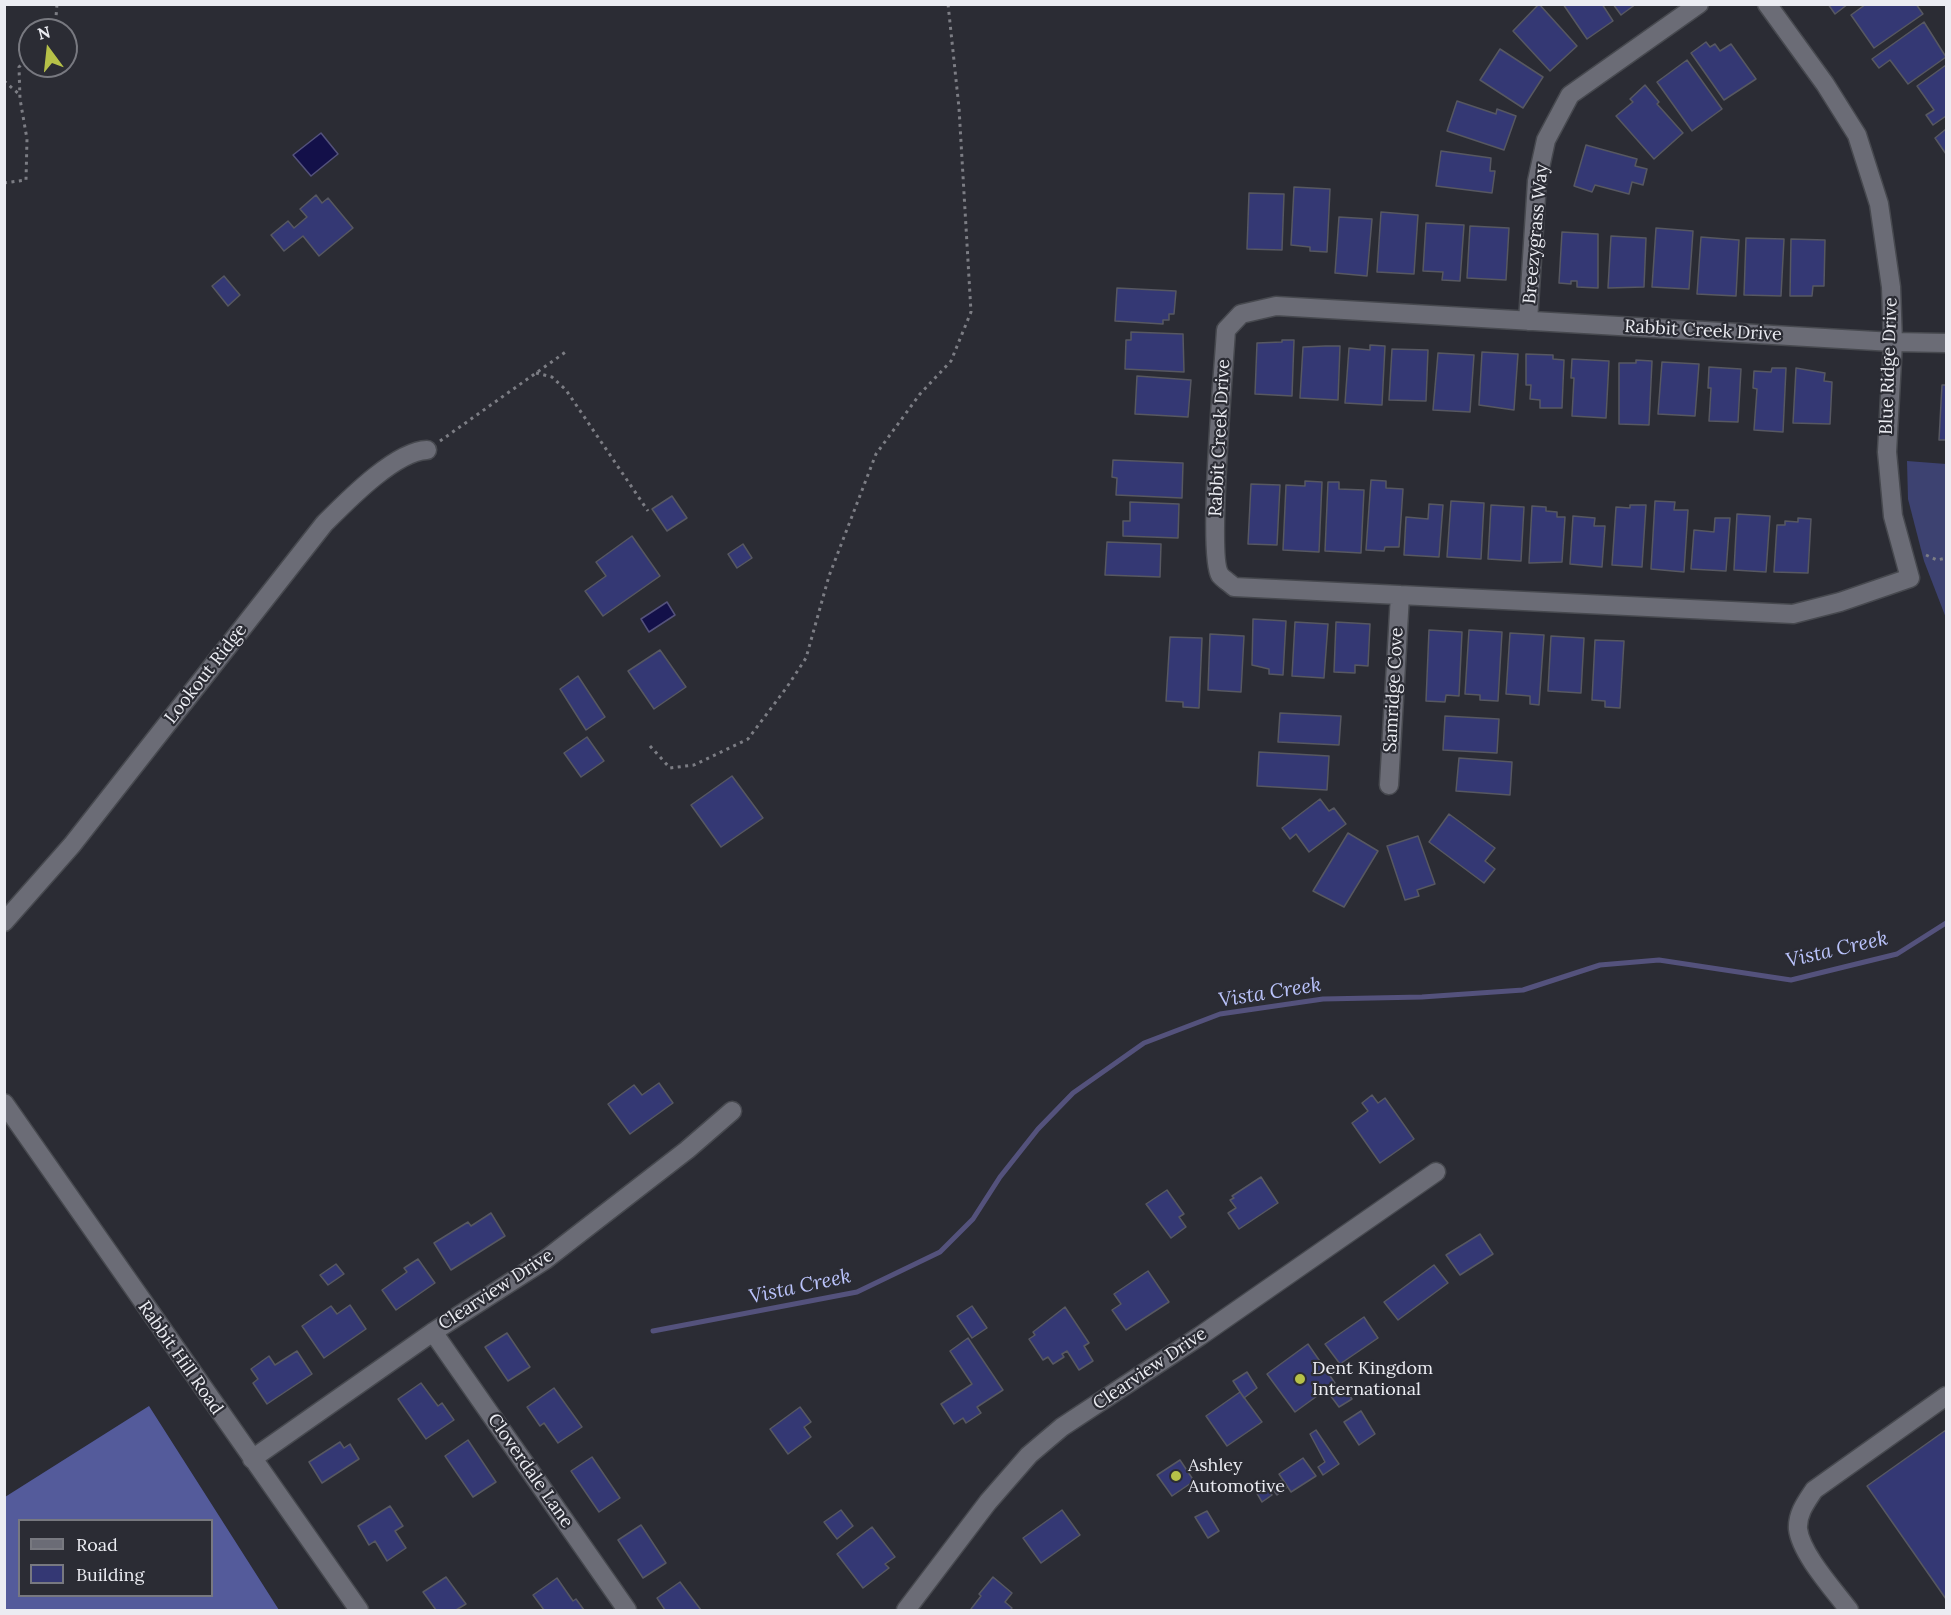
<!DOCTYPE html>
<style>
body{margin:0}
#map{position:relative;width:1951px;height:1615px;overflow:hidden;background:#2b2c34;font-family:Lora,serif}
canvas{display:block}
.frame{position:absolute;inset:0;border:6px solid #ebecf2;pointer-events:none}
.legend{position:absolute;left:18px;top:1519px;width:195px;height:78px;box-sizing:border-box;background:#2b2c34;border:2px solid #787980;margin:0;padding:8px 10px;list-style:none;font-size:18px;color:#ebecf2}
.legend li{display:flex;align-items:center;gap:12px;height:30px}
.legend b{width:30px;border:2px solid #787980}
.north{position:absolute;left:18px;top:18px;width:60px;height:60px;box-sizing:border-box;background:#2b2c34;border:2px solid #787980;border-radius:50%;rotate:345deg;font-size:16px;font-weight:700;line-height:24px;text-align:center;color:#ebecf2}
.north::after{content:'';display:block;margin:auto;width:21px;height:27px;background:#b6c148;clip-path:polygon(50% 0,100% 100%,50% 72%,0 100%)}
</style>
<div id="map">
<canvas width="1951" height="1615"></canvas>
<div class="frame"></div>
<ul class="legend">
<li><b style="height:8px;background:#6b6c76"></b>Road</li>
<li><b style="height:16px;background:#343874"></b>Building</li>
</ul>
<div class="north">N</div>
</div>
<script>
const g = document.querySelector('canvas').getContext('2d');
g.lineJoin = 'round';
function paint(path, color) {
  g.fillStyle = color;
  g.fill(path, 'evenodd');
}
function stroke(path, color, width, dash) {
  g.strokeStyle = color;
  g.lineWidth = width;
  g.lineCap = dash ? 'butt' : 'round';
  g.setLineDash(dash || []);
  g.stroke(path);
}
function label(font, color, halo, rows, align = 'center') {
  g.font = font + ' Lora,serif';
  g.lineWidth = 4.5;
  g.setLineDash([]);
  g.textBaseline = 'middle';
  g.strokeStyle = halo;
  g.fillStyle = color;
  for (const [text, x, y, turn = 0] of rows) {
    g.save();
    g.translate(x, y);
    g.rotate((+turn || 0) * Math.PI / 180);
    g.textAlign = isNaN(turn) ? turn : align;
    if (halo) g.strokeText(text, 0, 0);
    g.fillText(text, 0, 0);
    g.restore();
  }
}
const green = new Path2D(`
 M1907 461 1946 464V618L1924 561 1908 499Z`);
const forest = new Path2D(`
 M149 1406 279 1610H5V1497ZM20 1520H212V1596H20Z`);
const water = new Path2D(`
 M321 133 338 154 311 176 293 155Z
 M667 602 675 615 649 632 641 619Z`);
const stream = new Path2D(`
 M653 1331 857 1292 940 1252 973 1219 1000 1177 1038 1129 1073 1093 1144 1043 1220 1014 1323 999 1422 997 1523 990 1600 965 1659 960 1791 980 1897 954 1946 923`);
const building = new Path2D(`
 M1539 4 1577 46 1550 71 1513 31Z
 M1563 4H1602L1613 21 1587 39Z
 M1613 4H1636L1621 15Z
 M1828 4H1848L1835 14Z
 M1866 4H1916L1923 14 1874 48 1851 15Z
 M1924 22 1946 57 1908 84 1890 60 1879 68 1872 59Z
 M1706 42 1710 47 1715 44 1720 51 1731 44 1756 79 1724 100 1691 53Z
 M1500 49 1543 77 1523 108 1480 80Z
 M1687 60 1722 109 1692 131 1657 82Z
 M1946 65V116L1933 125 1926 115 1934 110 1917 86Z
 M1645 85 1659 102 1657 104 1683 133 1654 159 1616 116 1633 102 1630 99Z
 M1457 101 1496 114 1497 109 1516 116 1504 150 1447 131Z
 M1946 129V154L1935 138Z
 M1586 145 1637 159 1635 166 1647 169 1643 185 1632 182 1629 194 1595 185 1592 192 1574 186Z
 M1441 151 1491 158 1490 171H1495L1492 193 1436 186Z
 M1294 187 1330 189 1327 252 1310 251V247L1291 245Z
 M1249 193 1284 194 1282 250 1247 249Z
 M316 195 322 203 328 198 353 228 319 256 303 236 284 251 271 235 288 221 294 228 307 217 300 209Z
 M1381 212 1418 215 1414 274 1377 272Z
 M1339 217 1372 219 1367 276 1335 273Z
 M1426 223 1464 225 1460 281 1442 280 1443 272 1423 271Z
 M1470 226 1509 228 1506 280 1467 278Z
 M1656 228 1693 231 1689 289 1652 287Z
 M1562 232 1598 234V288L1577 287V281H1571V284L1559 283Z
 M1611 236 1646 238 1644 287 1608 288Z
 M1701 237 1739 240 1736 296 1697 294Z
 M1746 238 1784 239 1781 296 1744 295Z
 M1791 239 1825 240 1824 286H1813L1812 296H1790Z
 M224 276 240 295 228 306 212 286Z
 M1117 288 1176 291 1174 314H1169V320H1163V324L1115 321Z
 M1131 332 1183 334 1184 372 1125 369 1126 340H1131Z
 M1282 340H1294L1292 396 1255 394 1257 343 1282 342Z
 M1370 345 1385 346 1382 405 1345 403 1349 348 1370 350Z
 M1325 346H1340L1338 400 1300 398 1303 347Z
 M1392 349 1428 350 1426 401 1389 400Z
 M1482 352 1518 354 1514 410 1479 405Z
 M1438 353 1474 355 1470 412 1433 410Z
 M1526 354 1553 355V359L1564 360 1562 408H1540V400L1530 399 1531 385H1526Z
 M1572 359 1609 361 1606 418 1572 416 1574 378H1571Z
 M1636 360 1652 361 1649 425 1619 424V363H1636Z
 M1662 362 1699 364 1695 416 1658 414Z
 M1709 367 1741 369 1738 422 1709 421 1711 388H1708Z
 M1772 368H1786L1783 432 1754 430 1757 389 1753 388 1754 371 1771 372Z
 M1796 368 1825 373 1824 381 1832 382 1830 424 1793 423Z
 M1137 376 1191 380 1188 417 1135 414Z
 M1942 385H1946V440H1939Z
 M1113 460 1183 463 1182 498 1116 495 1117 478 1112 477Z
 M1371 480 1386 481V488L1403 489 1399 547H1385L1384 551 1366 550Z
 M1305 481 1322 482 1319 552 1283 550 1286 485 1305 486Z
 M1328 482H1339V489L1364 490 1361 553 1325 551Z
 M1251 484 1280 485 1277 545 1248 544Z
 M672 496 687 518 667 531 652 509Z
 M1451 501 1484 503 1481 559 1447 557Z
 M1655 501 1675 502 1674 510H1688L1684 572 1651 569Z
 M1130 502 1179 504 1178 538 1123 536V521H1130Z
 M1429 504 1443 505 1439 557 1404 555 1406 517 1428 519Z
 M1491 505 1524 507 1521 561 1488 559Z
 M1630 505H1646L1642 567 1612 565 1616 507 1630 508Z
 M1532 506 1546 507V511L1557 512V517H1565L1562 562 1529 563Z
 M1737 514 1770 516 1766 572 1734 570Z
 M1573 516 1595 518 1594 526H1605L1602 567 1570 564Z
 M1715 518H1730L1726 571 1691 569 1694 530 1714 532Z
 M1798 518 1811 519 1808 573 1774 572 1777 525H1785V521L1798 522Z
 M632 536 660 576 603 616 585 591 606 576 596 562Z
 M1107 542 1161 544 1160 577 1105 575Z
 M743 544 752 558 737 568 728 554Z
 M1253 619 1286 621 1283 675 1269 674V669L1252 665Z
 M1295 622 1328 624 1324 678 1292 676Z
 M1336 622 1370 624 1368 666 1355 665V673L1334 672Z
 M1429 630 1462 632 1459 696 1446 695 1445 702 1426 701Z
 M1469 630 1502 632 1498 701 1480 700V695L1465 694Z
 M1510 633 1544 635 1539 705 1530 704V696L1506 694Z
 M1210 634 1244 636 1241 692 1208 690Z
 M1551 636 1584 638 1581 693 1548 691Z
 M1170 637 1202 638 1199 708 1183 707V702L1166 701Z
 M1595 640 1624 641 1620 708 1605 707V701L1592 700Z
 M660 650 686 687 654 709 628 671Z
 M578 676 605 717 586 730 560 689Z
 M1280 713 1341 716 1339 745 1278 742Z
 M1445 716 1499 719 1497 753 1443 750Z
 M587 737 604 761 581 777 564 753Z
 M1259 752 1329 756 1327 790 1257 786Z
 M1459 758 1512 762 1510 795 1456 791Z
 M732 776 763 818 721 847 691 805Z
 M1320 799 1329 811 1334 808 1346 824 1309 852 1296 834 1290 839 1282 828Z
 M1449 814 1495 848 1485 861 1495 869 1484 883 1429 842Z
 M1348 833 1378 851 1344 907 1313 891Z
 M1418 836 1435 884 1417 890 1419 896 1405 900 1387 846Z
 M659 1083 673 1103 630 1134 608 1104 634 1085 642 1095Z
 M1372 1095 1378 1103 1385 1098 1414 1139 1380 1163 1352 1123 1368 1111 1362 1103Z
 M1261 1177 1278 1203 1239 1229 1228 1213 1236 1208 1230 1200 1234 1198 1232 1196Z
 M1167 1190 1184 1214 1179 1217 1186 1227 1171 1238 1146 1204Z
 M491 1213 505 1236 451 1270 434 1243 468 1222 471 1226Z
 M1480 1234 1493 1254 1460 1275 1446 1255Z
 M418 1259 435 1283 396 1310 382 1290 407 1272 404 1268Z
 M336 1264 344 1274 328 1285 320 1275Z
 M1434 1265 1448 1283 1398 1320 1384 1302Z
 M1148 1271 1169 1302 1126 1330 1112 1310 1121 1304 1114 1294Z
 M350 1305 366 1329 324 1358 302 1326 331 1306 337 1314Z
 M972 1306 987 1328 972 1338 957 1316Z
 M1065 1307 1089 1343 1084 1346 1093 1361 1079 1370 1067 1351 1062 1354 1064 1357 1053 1364 1048 1357 1043 1360 1029 1339 1035 1335 1033 1332Z
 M1364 1317 1378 1338 1340 1364 1325 1344Z
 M507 1333 530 1367 508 1381 485 1347Z
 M968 1338 1003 1390 977 1407 981 1413 966 1423 963 1418 954 1424 941 1404 972 1384 950 1351Z
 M1308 1344 1335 1383 1295 1412 1267 1374Z
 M297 1351 312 1374 267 1404 253 1383 258 1379 251 1369 269 1356 275 1365Z
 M1247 1372 1257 1388 1244 1398 1233 1381Z
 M421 1383 438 1406 442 1403 454 1420 426 1439 398 1399Z
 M1343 1386 1352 1399 1339 1407 1330 1395Z
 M554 1388 582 1427 558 1443 544 1423 540 1426 527 1407Z
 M1240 1392 1262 1422 1227 1446 1206 1416Z
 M800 1407 811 1422 804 1427 811 1437 788 1454 770 1429Z
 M1361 1411 1375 1434 1359 1445 1344 1422Z
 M1316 1430 1339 1464 1323 1475 1318 1467 1325 1462 1310 1434Z
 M1946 1430V1599L1867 1486Z
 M468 1440 496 1482 473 1497 445 1456Z
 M340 1442 344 1448 350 1444 359 1459 322 1483 309 1462Z
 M592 1457 620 1498 599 1512 571 1471Z
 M1303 1458 1316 1476 1291 1492 1279 1474Z
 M1180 1460 1194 1481 1172 1496 1157 1475Z
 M1281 1481 1286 1488 1277 1495 1271 1487Z
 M1264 1484 1272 1495 1262 1502 1255 1490Z
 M390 1506 403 1526 395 1531 406 1548 387 1561 375 1541 369 1545 358 1526Z
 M841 1510 853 1526 837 1539 824 1522Z
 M1062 1510 1080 1535 1041 1563 1023 1538Z
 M1207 1511 1219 1531 1208 1538 1195 1517Z
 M641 1525 666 1563 643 1578 618 1540Z
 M872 1527 895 1557 885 1564 889 1568 863 1588 837 1554Z
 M446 1577 466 1604 456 1610H436L423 1592Z
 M993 1577 1012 1593 1005 1602 1012 1608 1010 1610H972L971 1609 981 1596 979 1594Z
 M557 1578 573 1601 576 1599 584 1610H544L533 1595Z
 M680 1582 701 1610H665L657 1598Z`);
const path = new Path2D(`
 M55 30 57 4
 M4 81 19 94
 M4 183 26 180 27 139 20 99 19 67 30 56
 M536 373 552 377 566 390 648 511
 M440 441 567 351
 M1926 555 1937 560 1946 558
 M650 746 670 768 694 765 748 739 787 687 806 658 829 576 876 454 920 394 951 361 971 312 959 108 948 4`);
const minor = new Path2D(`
 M1767 4 1825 84 1857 135 1879 204 1891 287 1893 342 1887 452 1893 516 1910 578 1840 602 1793 614 1234 587C1230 583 1223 579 1220 575 1207 556 1224 365 1226 330L1241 314 1276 306 1893 342 1946 343
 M1528 321 1537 181 1546 140 1570 95 1699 4
 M1389 785 1400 595
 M4 922 72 845 324 524C346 502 395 451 427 450
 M4 1103 359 1610
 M433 1332 627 1610
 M252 1459 433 1332 545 1260 687 1150 732 1111
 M906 1610 988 1502 1029 1455 1062 1427 1200 1336 1436 1172
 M1849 1610C1834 1590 1801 1554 1798 1529 1797 1514 1806 1502 1814 1490L1946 1396`);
const markers = [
 [1300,1379,6,"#b6c148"],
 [1176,1476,6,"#b6c148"]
];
const streetNames = [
 ["Breezygrass Way",1536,234,-85],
 ["Rabbit Creek Drive",1703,331,3],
 ["Blue Ridge Drive",1889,366,-88],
 ["Rabbit Creek Drive",1220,438,-87],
 ["Lookout Ridge",206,674,-52],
 ["Samridge Cove",1394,690,-87],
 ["Clearview Drive",496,1290,-33],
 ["Rabbit Hill Road",180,1358,55],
 ["Clearview Drive",1150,1369,-34],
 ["Cloverdale Lane",530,1471,55]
];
const poiNames = [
 ["Dent Kingdom",1312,1369],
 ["International",1312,1390],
 ["Ashley",1188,1466],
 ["Automotive",1188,1487]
];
const waterNames = [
 ["Vista Creek",1837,950,-13],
 ["Vista Creek",1270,993,-9],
 ["Vista Creek",800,1287,-12]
];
paint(green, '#3d4271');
paint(forest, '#545b9b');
paint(water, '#131049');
stroke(water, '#54527c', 1.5);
stroke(stream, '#54527c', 5);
paint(building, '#343874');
stroke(building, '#575861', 1.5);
stroke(minor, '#47494f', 21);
stroke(path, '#7c7d84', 3, [3, 4.5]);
stroke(minor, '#6b6c76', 18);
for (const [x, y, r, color] of markers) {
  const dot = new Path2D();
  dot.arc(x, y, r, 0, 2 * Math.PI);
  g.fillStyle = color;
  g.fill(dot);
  stroke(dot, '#2b2c34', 2);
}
label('18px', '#ebecf2', '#2b2c34', streetNames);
label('18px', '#ebecf2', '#2b2c34', poiNames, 'left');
label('italic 20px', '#bac3fb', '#2b2c34', waterNames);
</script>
